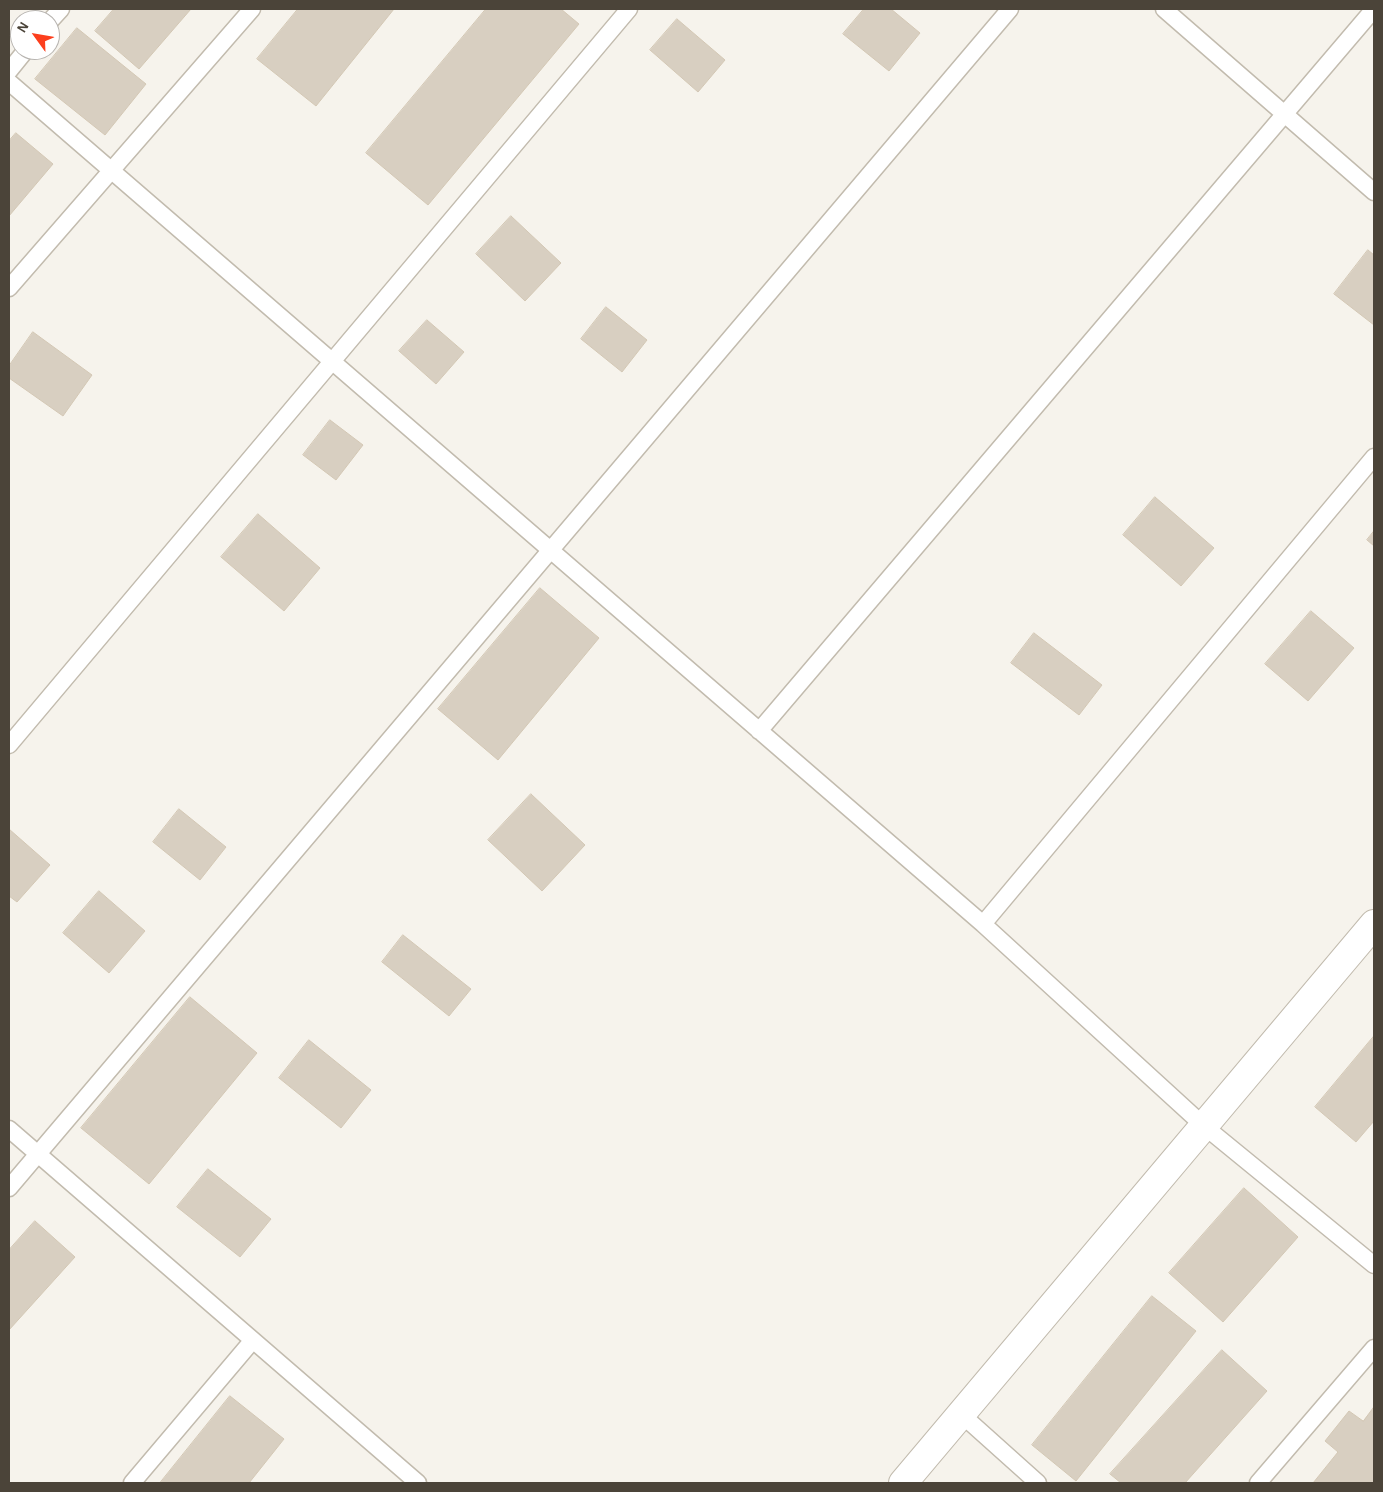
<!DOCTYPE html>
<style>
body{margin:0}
#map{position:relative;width:1383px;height:1492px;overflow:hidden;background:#f6f3ec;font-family:"Alegreya Sans",sans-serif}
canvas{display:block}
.frame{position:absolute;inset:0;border:10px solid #4b4439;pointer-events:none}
.north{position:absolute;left:10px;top:10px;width:50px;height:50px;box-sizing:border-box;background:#fff;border:1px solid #b7b4b0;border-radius:50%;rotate:302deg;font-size:14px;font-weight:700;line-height:20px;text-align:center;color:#4b4439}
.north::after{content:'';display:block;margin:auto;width:18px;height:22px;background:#fc3f1d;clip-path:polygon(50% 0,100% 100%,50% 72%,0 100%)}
</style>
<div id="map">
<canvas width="1383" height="1492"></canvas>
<div class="frame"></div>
<div class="north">N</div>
</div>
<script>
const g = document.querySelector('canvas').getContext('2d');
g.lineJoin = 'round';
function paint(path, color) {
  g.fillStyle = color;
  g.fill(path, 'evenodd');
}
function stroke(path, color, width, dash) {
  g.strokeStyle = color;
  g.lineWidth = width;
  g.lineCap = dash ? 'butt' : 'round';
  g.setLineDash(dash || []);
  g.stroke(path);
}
const building = new Path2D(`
 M114 9H191L139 69 95 31Z
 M298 9H394L316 106 257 59Z
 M486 9H561L579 24 428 205 366 153Z
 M864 9H891L920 33 889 71 843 34Z
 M677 19 725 60 698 92 650 50Z
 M77 28 146 84 105 135 35 79Z
 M16 133 53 164 9 216V141Z
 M511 216 561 263 525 301 476 254Z
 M1368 250 1374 255V325L1334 294Z
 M606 307 647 340 622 372 581 339Z
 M427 320 464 352 436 384 399 351Z
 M33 332 92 375 63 416 9 378V366Z
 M330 420 363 445 336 480 303 455Z
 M1155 497 1214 548 1181 586 1123 535Z
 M258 514 320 568 284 611 221 557Z
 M1374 531V546L1367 540Z
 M540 588 599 638 498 760 438 709Z
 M1311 611 1354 648 1308 701 1265 664Z
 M1034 633 1102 685 1079 715 1011 663Z
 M531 794 585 845 542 891 488 840Z
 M179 809 226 847 200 880 153 842Z
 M9 829 50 865 17 902 9 896Z
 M99 891 145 931 109 973 63 933Z
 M403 935 471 989 449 1016 382 962Z
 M190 997 257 1053 149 1184 81 1128Z
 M1374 1036V1121L1356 1142 1315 1107Z
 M309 1040 371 1090 341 1128 279 1078Z
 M208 1169 271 1219 240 1257 177 1207Z
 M1244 1188 1298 1237 1223 1322 1169 1273Z
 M35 1221 75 1257 9 1330V1250Z
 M1152 1296 1196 1331 1076 1481 1032 1445Z
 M1222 1350 1267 1391 1185 1483H1121L1110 1474Z
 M230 1396 284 1439 249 1483H160Z
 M1374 1407V1483H1313L1338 1452 1325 1441 1349 1411 1363 1421Z`);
const service = new Path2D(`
 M1164 9 1374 192
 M50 21 61 9
 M9 71 26 50
 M9 82 983 924 1204 1126 1374 1265
 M9 288 252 9
 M759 731 1374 9
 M9 745 629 9
 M983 924 1374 457
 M9 1129 418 1483
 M9 1188 1010 9
 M961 1414 1038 1483
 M132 1483 253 1340
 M1258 1483 1374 1348`);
const minor = new Path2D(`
 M903 1483 1374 924`);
paint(building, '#d8cfc1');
stroke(building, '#d3c7b4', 1);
stroke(service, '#c2bbae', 19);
stroke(minor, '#c2bbae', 30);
stroke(service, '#fff', 16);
stroke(minor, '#fff', 28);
</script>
